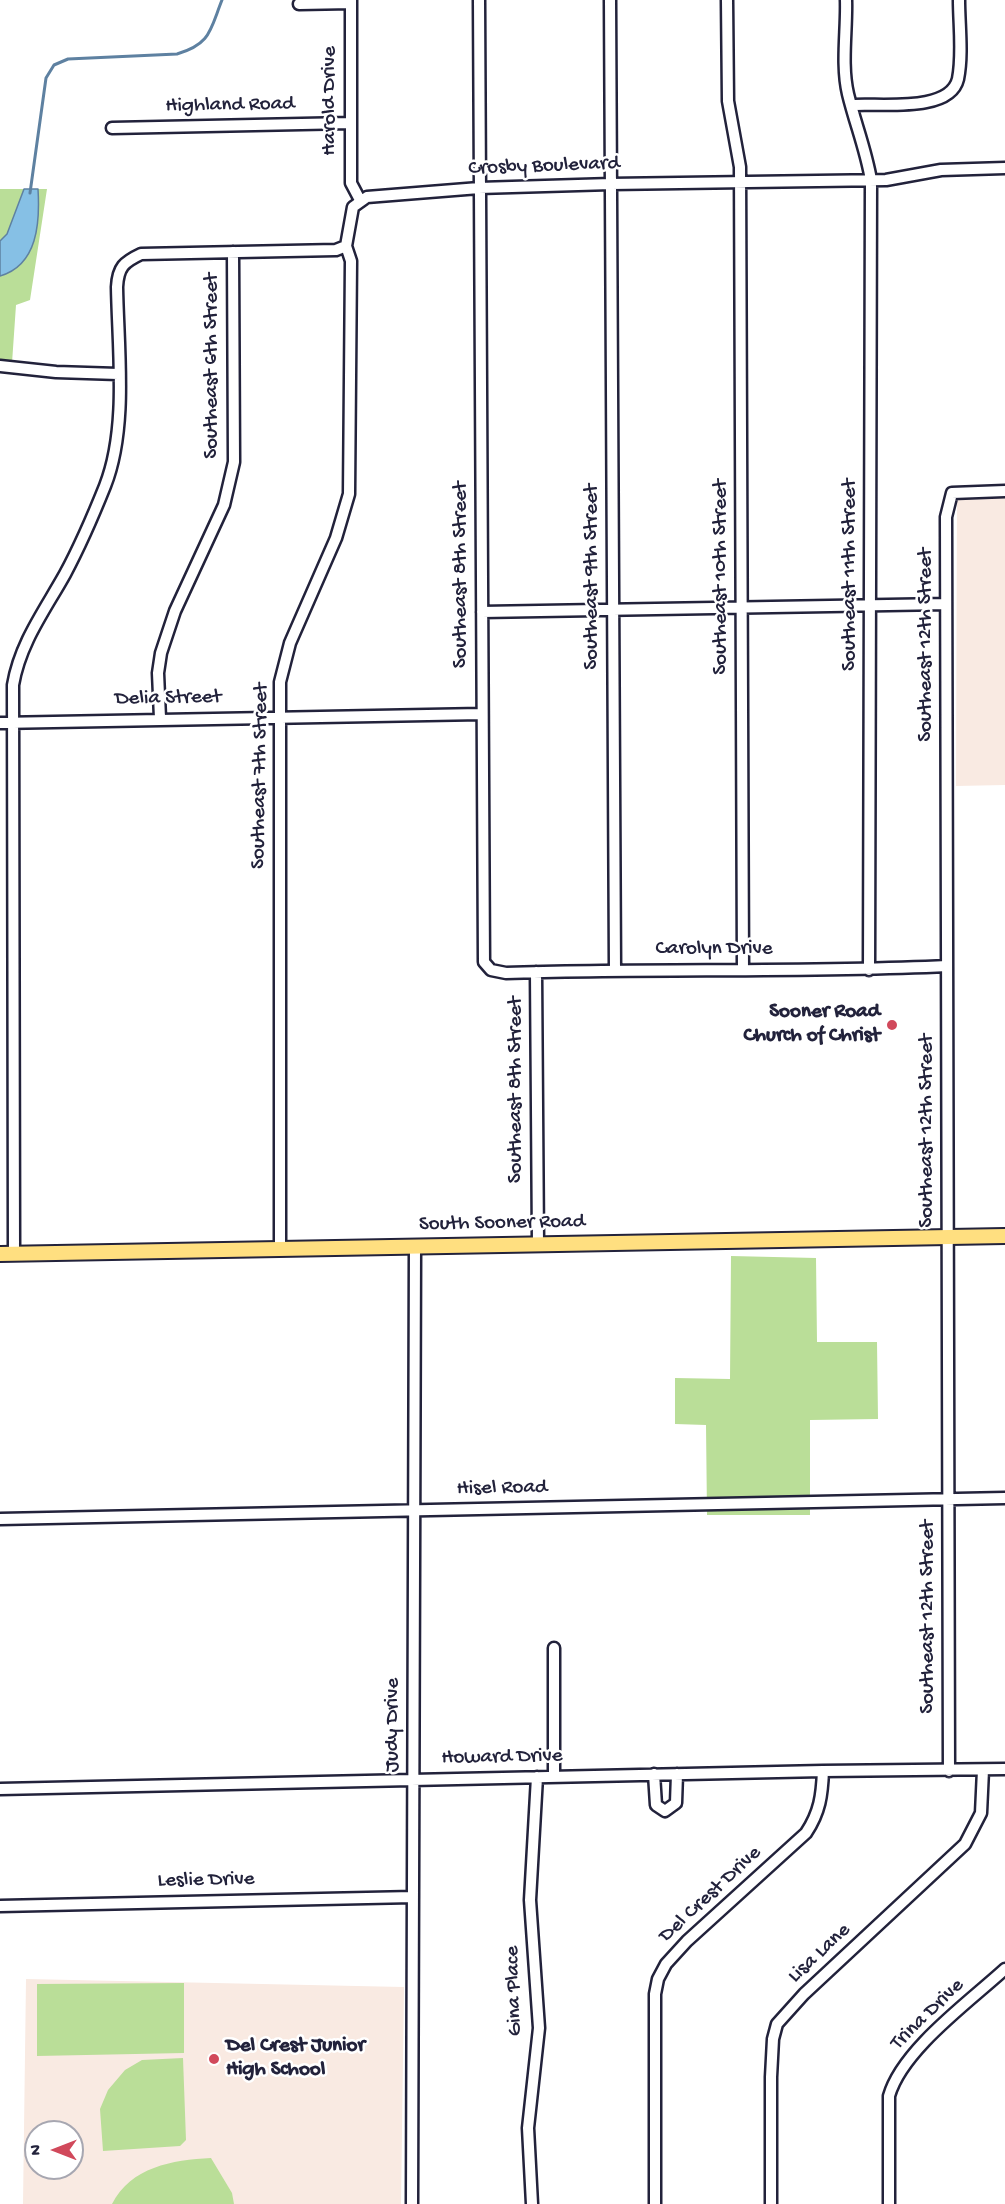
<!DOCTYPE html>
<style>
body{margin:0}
#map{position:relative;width:1005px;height:2204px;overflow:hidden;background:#fff;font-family:"Gochi Hand",sans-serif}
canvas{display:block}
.north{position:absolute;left:24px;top:2120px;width:60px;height:60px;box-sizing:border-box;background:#fff;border:2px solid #a7a7b1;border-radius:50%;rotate:270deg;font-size:16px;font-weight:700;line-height:24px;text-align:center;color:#22223b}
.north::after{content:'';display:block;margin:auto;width:21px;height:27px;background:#d1495b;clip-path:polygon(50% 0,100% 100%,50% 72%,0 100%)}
</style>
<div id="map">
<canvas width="1005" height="2204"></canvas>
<div class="north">N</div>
</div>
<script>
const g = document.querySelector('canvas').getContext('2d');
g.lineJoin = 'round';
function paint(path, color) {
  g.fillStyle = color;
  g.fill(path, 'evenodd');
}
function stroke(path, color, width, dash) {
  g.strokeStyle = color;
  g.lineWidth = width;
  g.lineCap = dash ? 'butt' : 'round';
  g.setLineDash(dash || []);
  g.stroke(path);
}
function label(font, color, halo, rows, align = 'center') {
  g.font = font + ' "Gochi Hand",sans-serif';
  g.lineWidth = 5;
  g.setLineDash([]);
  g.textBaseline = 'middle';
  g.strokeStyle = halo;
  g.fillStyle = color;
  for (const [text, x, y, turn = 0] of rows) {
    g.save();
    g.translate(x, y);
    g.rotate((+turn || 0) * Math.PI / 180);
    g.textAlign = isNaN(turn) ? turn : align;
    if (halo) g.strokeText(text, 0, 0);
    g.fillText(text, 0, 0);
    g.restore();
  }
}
const built = new Path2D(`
 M957 496H1005V785L956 786Z
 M26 1979 404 1987 401 2204H23ZM36 2132H72V2168H36Z`);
const green = new Path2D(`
 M0 189H47L30 300 16 305 12 363H0Z
 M731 1256 816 1258 817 1342H877L878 1419 810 1420V1515H707L706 1425 675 1424V1378L730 1379Z
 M184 1983V2053L37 2056V1984Z
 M183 2058 186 2140 180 2146 103 2151 100 2109 108 2090 125 2070 142 2060Z
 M211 2158 232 2193 234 2204H112C131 2167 172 2160 211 2158Z`);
const water = new Path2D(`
 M24 189H38C40 222 38 265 0 276V241L7 234Z`);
const stream = new Path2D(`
 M30 193 46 78 54 65 68 59 177 54C211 44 210 30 222 0`);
const minor = new Path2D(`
 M351 0V183L360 200
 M479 0 484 962 491 970 506 973C653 968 800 973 947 966
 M610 0 615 969
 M727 0 728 101 740 167 743 970
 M846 0C847 30 841 64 848 94 855 123 866 150 871 180L869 970
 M299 4 351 3
 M853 105C880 103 950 113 958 79 963 54 959 25 959 0
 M112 128 349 123
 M0 366 56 372 118 374
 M482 612 946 604
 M160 718 158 673 161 653 175 611 224 505 234 462 233 252
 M0 723 481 714
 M536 972 538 1244
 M280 1249V682L290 643 336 538 349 494 351 261 346 246
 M14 1254 13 685C20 643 45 610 65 574 80 546 93 516 105 486 128 428 118 349 117 287 118 267 124 262 141 254L336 250 346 246 353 207 367 197 479 188 611 184 886 180 941 170 1005 168
 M0 1519 1005 1498
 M949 1771 946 517 952 493 1005 491
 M654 1774 656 1805 665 1811 676 1803 677 1774
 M554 1776V1648
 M0 1789 823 1771 1005 1769
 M0 1906 413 1897
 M412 2204 415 1246
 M532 2204 528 2128 539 2028 530 1900 537 1777
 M655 2204V1994L658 1979 666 1964 687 1941 806 1833C820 1812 822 1795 823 1771
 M771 2204V2077L773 2039 777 2024 804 1994 965 1844 981 1813 983 1770
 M889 2204V2096C902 2050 969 2002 1005 1969`);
const major = new Path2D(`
 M0 1254 1005 1236`);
const markers = [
 [892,1025,6,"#d1495b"],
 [214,2059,6,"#d1495b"]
];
const streetNames = [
 ["Harold Drive",331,101,-90],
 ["Highland Road",230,106,-1],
 ["Crosby Boulevard",544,167,-2],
 ["Southeast 6th Street",213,366,-90],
 ["Southeast 8th Street",462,575,-90],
 ["Southeast 11th Street",851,575,-90],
 ["Southeast 9th Street",593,577,-90],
 ["Southeast 10th Street",722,577,-90],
 ["Southeast 12th Street",927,645,-90],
 ["Delia Street",168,699,-1],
 ["Southeast 7th Street",261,776,-89],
 ["Carolyn Drive",714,950],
 ["Southeast 8th Street",517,1090,-90],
 ["Southeast 12th Street",928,1131,-90],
 ["South Sooner Road",502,1224,-1],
 ["Hisel Road",502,1489,-1],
 ["Southeast 12th Street",929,1617,-90],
 ["Judy Drive",394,1725,-90],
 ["Howard Drive",502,1758,-1],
 ["Leslie Drive",206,1881,-1],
 ["Del Crest Drive",711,1895,-43],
 ["Lisa Lane",820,1954,-43],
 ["Gina Place",515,1991,-92],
 ["Trina Drive",928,2015,-44]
];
const poiNames = [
 ["Sooner Road",880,1013],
 ["Church of Christ",880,1037],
 ["Del Crest Junior",226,2047,"left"],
 ["High School",226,2071,"left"]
];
paint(built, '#f9eae2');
paint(green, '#bade98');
paint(water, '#86c0e5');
stroke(water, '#5e81a1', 1.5);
stroke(stream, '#5e81a1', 3);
stroke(minor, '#22223b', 15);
stroke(major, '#22223b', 18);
stroke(minor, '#fff', 10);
stroke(major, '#ffdf80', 14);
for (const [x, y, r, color] of markers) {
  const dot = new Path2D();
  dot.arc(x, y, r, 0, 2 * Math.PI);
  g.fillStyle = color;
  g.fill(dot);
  stroke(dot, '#fff', 2);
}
label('21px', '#22223b', '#fff', streetNames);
label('bold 21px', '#22223b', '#fff', poiNames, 'right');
</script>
